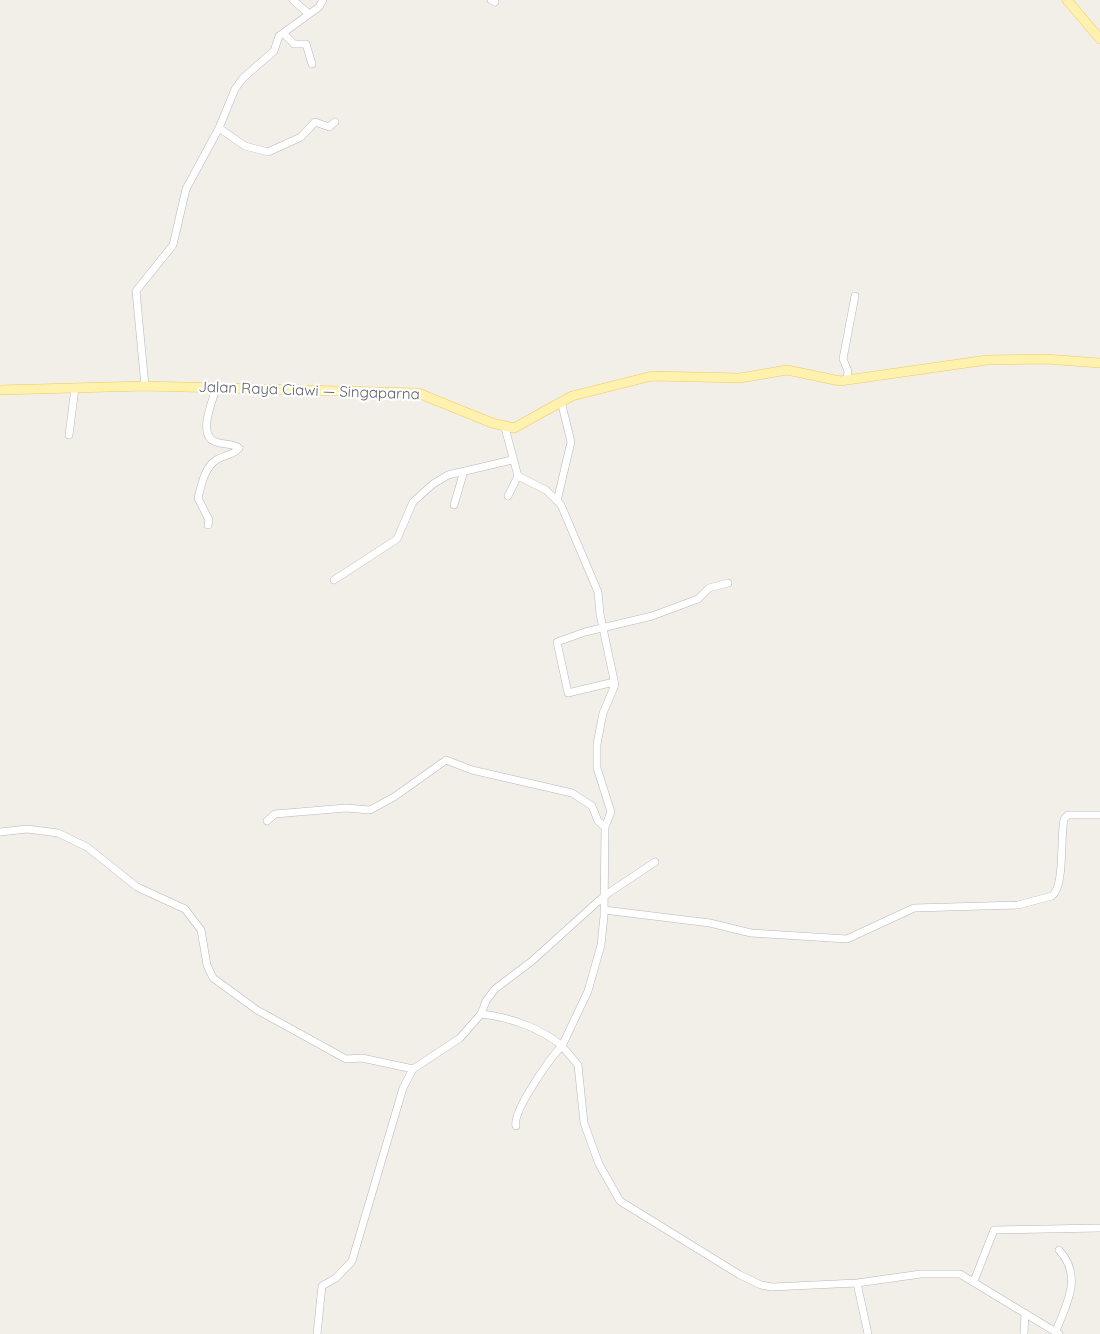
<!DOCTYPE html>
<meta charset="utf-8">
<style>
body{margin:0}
canvas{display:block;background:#f1efe8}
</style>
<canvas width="1100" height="1334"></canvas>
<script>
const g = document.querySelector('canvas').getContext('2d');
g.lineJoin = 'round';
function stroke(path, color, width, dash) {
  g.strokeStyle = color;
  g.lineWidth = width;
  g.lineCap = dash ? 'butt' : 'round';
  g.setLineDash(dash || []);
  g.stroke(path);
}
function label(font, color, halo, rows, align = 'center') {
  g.font = font + ' Quicksand,sans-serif';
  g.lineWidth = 4.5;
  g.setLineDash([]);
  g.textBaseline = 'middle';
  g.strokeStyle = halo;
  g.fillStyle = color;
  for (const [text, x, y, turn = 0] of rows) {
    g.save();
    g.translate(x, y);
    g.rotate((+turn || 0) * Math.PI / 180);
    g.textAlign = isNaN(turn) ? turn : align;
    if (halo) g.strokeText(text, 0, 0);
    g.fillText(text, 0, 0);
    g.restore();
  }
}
const minor = new Path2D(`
 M293 0 309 14
 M491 0 495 2
 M283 33 294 44H306L312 64
 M219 128 245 146 268 152 301 137 315 122 329 127 335 122
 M847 380 848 371 843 359 855 296
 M145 386 136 291 173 245 186 189 219 128 235 89 243 78 274 51 279 36 319 7 323 0
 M69 435 75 388
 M508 496 518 476
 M557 501 571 442 561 401
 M454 505 464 471
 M208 525 209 520 198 498C201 486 205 465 218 459 225 455 234 455 239 448 232 443 224 445 216 442 197 436 212 402 216 389
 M334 580 397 539 413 502 433 484 448 475 512 460
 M614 682 568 693 557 642 585 632 652 616 698 599 709 588 728 583
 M267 821 275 814 346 808 370 810 394 797 446 760 472 770 572 793 592 806 598 821 605 827
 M0 832 27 829 58 833 87 847 137 887 185 909 201 930 207 965 213 978 257 1010 346 1059 362 1058 413 1069
 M604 910 710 923 751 933 847 939 914 908 1018 905 1052 896C1065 886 1060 837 1064 819L1068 815H1100
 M481 1014 486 1001 495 989 532 961 604 896 655 862
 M516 1126C512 1112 550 1058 562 1046L578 1065 584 1123 599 1164 620 1201 740 1275 761 1285 772 1287 857 1283 921 1274H960L1059 1334
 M974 1281 994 1230 1100 1228
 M857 1283 868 1334
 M1056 1331C1067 1303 1083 1276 1059 1250
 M317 1334 322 1286 336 1278 352 1261 403 1088 413 1069 460 1038 481 1014C509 1017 541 1028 562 1046L588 991 601 945 604 916 605 827 611 812 597 768V744L603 713 615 685 600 614 598 592 561 505 546 490 518 476 505 428
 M1024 1334 1025 1313`);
const major = new Path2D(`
 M1067 0 1100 39
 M0 390 145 386 418 393 492 423 514 428 572 396 652 376 740 378 787 370 840 381 987 360 1045 359 1100 363`);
const streetNames = [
 ["Jalan Raya Ciawi — Singaparna",309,391,2]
];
stroke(minor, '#b5b8bc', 8);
stroke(major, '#f2c960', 10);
stroke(minor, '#fff', 7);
stroke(major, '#fff2af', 9);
label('15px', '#5f6368', '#fff', streetNames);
</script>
